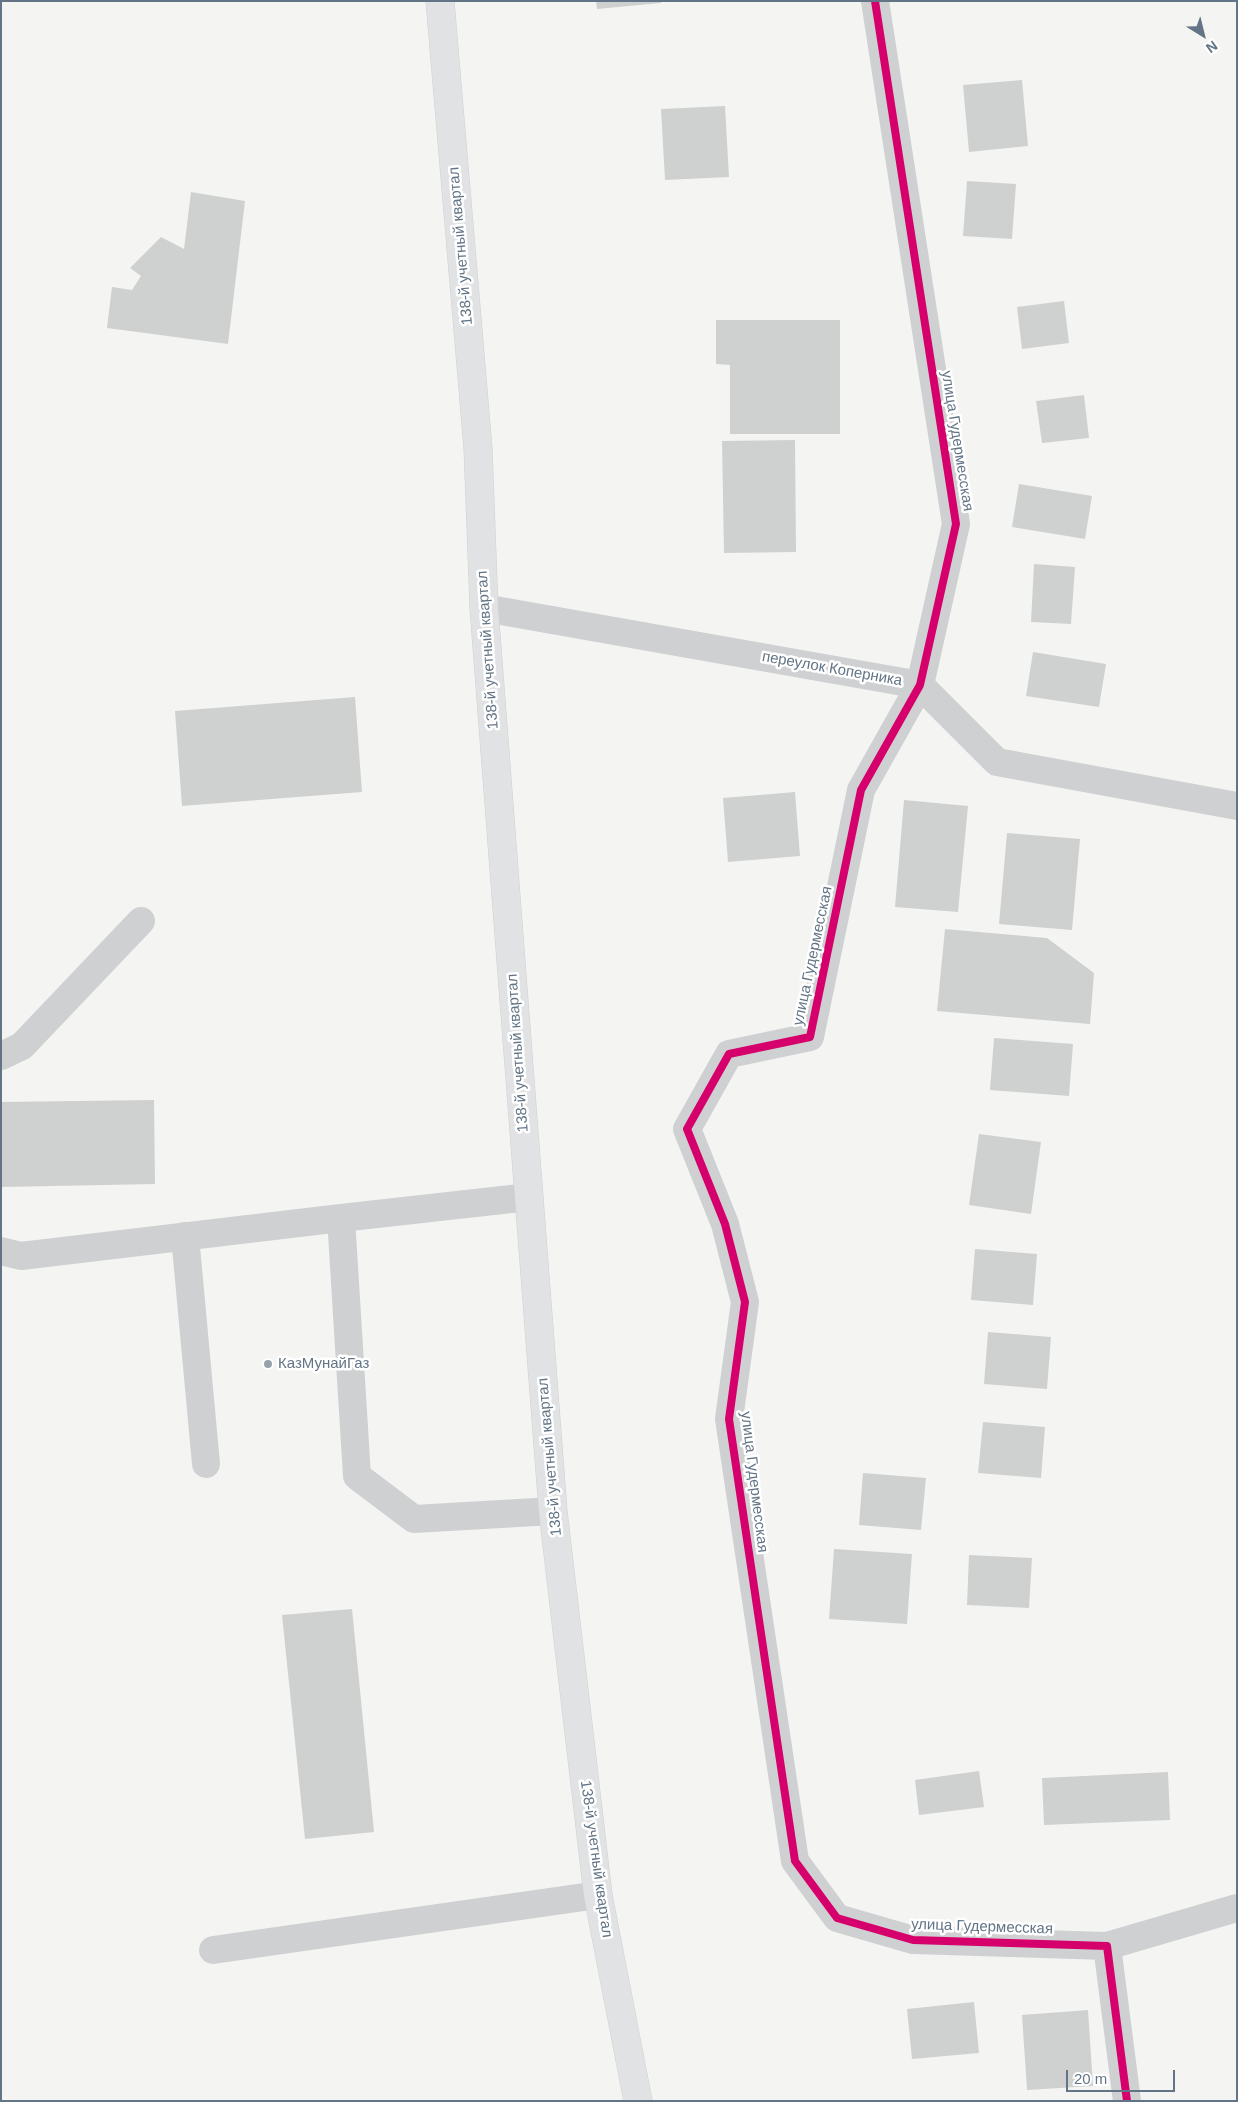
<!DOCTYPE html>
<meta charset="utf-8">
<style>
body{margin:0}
#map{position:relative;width:1238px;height:2102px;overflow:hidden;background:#f4f5f2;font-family:Helvetica,sans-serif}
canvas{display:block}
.frame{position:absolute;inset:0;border:2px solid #627485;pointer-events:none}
.north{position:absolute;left:1178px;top:10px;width:50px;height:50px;-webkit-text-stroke:4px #fff;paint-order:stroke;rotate:144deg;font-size:14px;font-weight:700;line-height:20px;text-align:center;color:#627485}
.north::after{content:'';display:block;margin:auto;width:18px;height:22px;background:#627485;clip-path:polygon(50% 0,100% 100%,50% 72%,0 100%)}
.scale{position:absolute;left:1066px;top:2070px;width:109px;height:22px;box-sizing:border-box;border:2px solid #627485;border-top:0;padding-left:6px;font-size:15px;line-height:18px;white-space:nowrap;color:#627485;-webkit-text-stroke:4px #fff;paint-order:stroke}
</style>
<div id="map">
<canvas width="1238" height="2102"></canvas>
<div class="frame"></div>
<div class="north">N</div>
<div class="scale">20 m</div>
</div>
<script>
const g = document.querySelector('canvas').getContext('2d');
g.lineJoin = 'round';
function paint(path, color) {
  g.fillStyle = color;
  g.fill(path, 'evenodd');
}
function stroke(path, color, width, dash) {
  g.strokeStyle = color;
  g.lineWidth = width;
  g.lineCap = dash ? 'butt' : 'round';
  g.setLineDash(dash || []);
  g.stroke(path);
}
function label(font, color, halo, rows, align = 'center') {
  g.font = font + ' Helvetica,sans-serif';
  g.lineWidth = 5;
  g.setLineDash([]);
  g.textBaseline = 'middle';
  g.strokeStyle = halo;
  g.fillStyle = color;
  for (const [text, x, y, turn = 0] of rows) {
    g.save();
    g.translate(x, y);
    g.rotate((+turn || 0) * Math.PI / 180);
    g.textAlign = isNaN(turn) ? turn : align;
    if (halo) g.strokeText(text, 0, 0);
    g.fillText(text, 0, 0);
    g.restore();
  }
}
const building = new Path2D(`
 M596 1H661V3L597 9Z
 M1022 80 1028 146 969 152 963 85Z
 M725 106 729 177 665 180 661 109Z
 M967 181 1016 184 1012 239 963 236Z
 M191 192 245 201 228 344 107 328 112 287 132 290 141 276 130 268 161 237 184 249Z
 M1064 301 1069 343 1022 349 1017 307Z
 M716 320H840V434H730V365L716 364Z
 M1084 395 1089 438 1042 443 1036 401Z
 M795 440 796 552 724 553 722 441Z
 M1019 484 1092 496 1085 539 1012 527Z
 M1034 564 1075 567 1071 624 1031 622Z
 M1033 652 1106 664 1099 707 1026 696Z
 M355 697 362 792 182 806 175 711Z
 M795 792 800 856 728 862 723 798Z
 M904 800 968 806 958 912 895 907Z
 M1007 833 1080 839 1072 930 999 924Z
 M945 929 1047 938 1094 973 1090 1024 937 1011Z
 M994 1038 1073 1044 1069 1096 990 1090Z
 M154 1100 155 1184 1 1187V1102Z
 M979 1134 1041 1142 1031 1214 969 1205Z
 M975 1249 1037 1254 1033 1305 971 1300Z
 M988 1332 1051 1337 1047 1389 984 1384Z
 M983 1422 1045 1427 1041 1478 978 1473Z
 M863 1473 926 1478 921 1530 859 1525Z
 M834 1549 912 1554 907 1624 829 1619Z
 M969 1555 1032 1558 1029 1608 967 1605Z
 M352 1609 374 1832 305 1839 282 1615Z
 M979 1771 984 1807 919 1815 915 1780Z
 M1168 1772 1170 1820 1044 1825 1042 1778Z
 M974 2002 979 2053 912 2059 907 2009Z
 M1088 2010 1093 2086 1027 2090 1022 2015Z`);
const minor = new Path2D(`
 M875 1 956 524 920 685 861 790 810 1037 729 1054 687 1129 725 1224 745 1302 729 1419 795 1861 837 1918 913 1940 1107 1946 1127 2101
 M484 608 920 685 997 762 1237 806
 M1 1056 22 1046 141 921
 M529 1197 341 1218 357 1476 414 1519 553 1511
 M185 1236 206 1464
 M1 1251 21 1256 341 1218
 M1107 1946 1237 1908
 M213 1950 598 1895`);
const major = new Path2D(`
 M440 1 478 448 484 608 553 1511 598 1895 638 2101`);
const cycleway = new Path2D(`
 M875 1 956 524 920 685 861 790 810 1037 729 1054 687 1129 725 1224 745 1302 729 1419 795 1861 837 1918 913 1940 1107 1946 1127 2101`);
const markers = [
 [268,1364,5,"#95a1ab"]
];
const streetNames = [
 ["138-й учетный квартал",461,246,-95],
 ["улица Гудермесская",957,441,81],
 ["138-й учетный квартал",488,650,-94],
 ["переулок Коперника",832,669,10],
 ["улица Гудермесская",813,956,-78],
 ["138-й учетный квартал",518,1053,-94],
 ["138-й учетный квартал",550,1457,-95],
 ["улица Гудермесская",754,1482,83],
 ["138-й учетный квартал",596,1859,82],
 ["улица Гудермесская",982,1927,2]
];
const poiNames = [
 ["КазМунайГаз",278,1364]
];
paint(building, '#cfd1d1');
stroke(major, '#cfd1d1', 29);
stroke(minor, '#cfd0d1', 28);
stroke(major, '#e1e2e3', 28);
stroke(cycleway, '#d6006c', 8);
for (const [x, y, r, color] of markers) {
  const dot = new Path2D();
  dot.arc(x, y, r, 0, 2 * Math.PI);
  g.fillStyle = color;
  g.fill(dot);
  stroke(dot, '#fff', 2);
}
label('15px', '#627485', '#fff', streetNames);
label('15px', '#627485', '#fff', poiNames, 'left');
</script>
